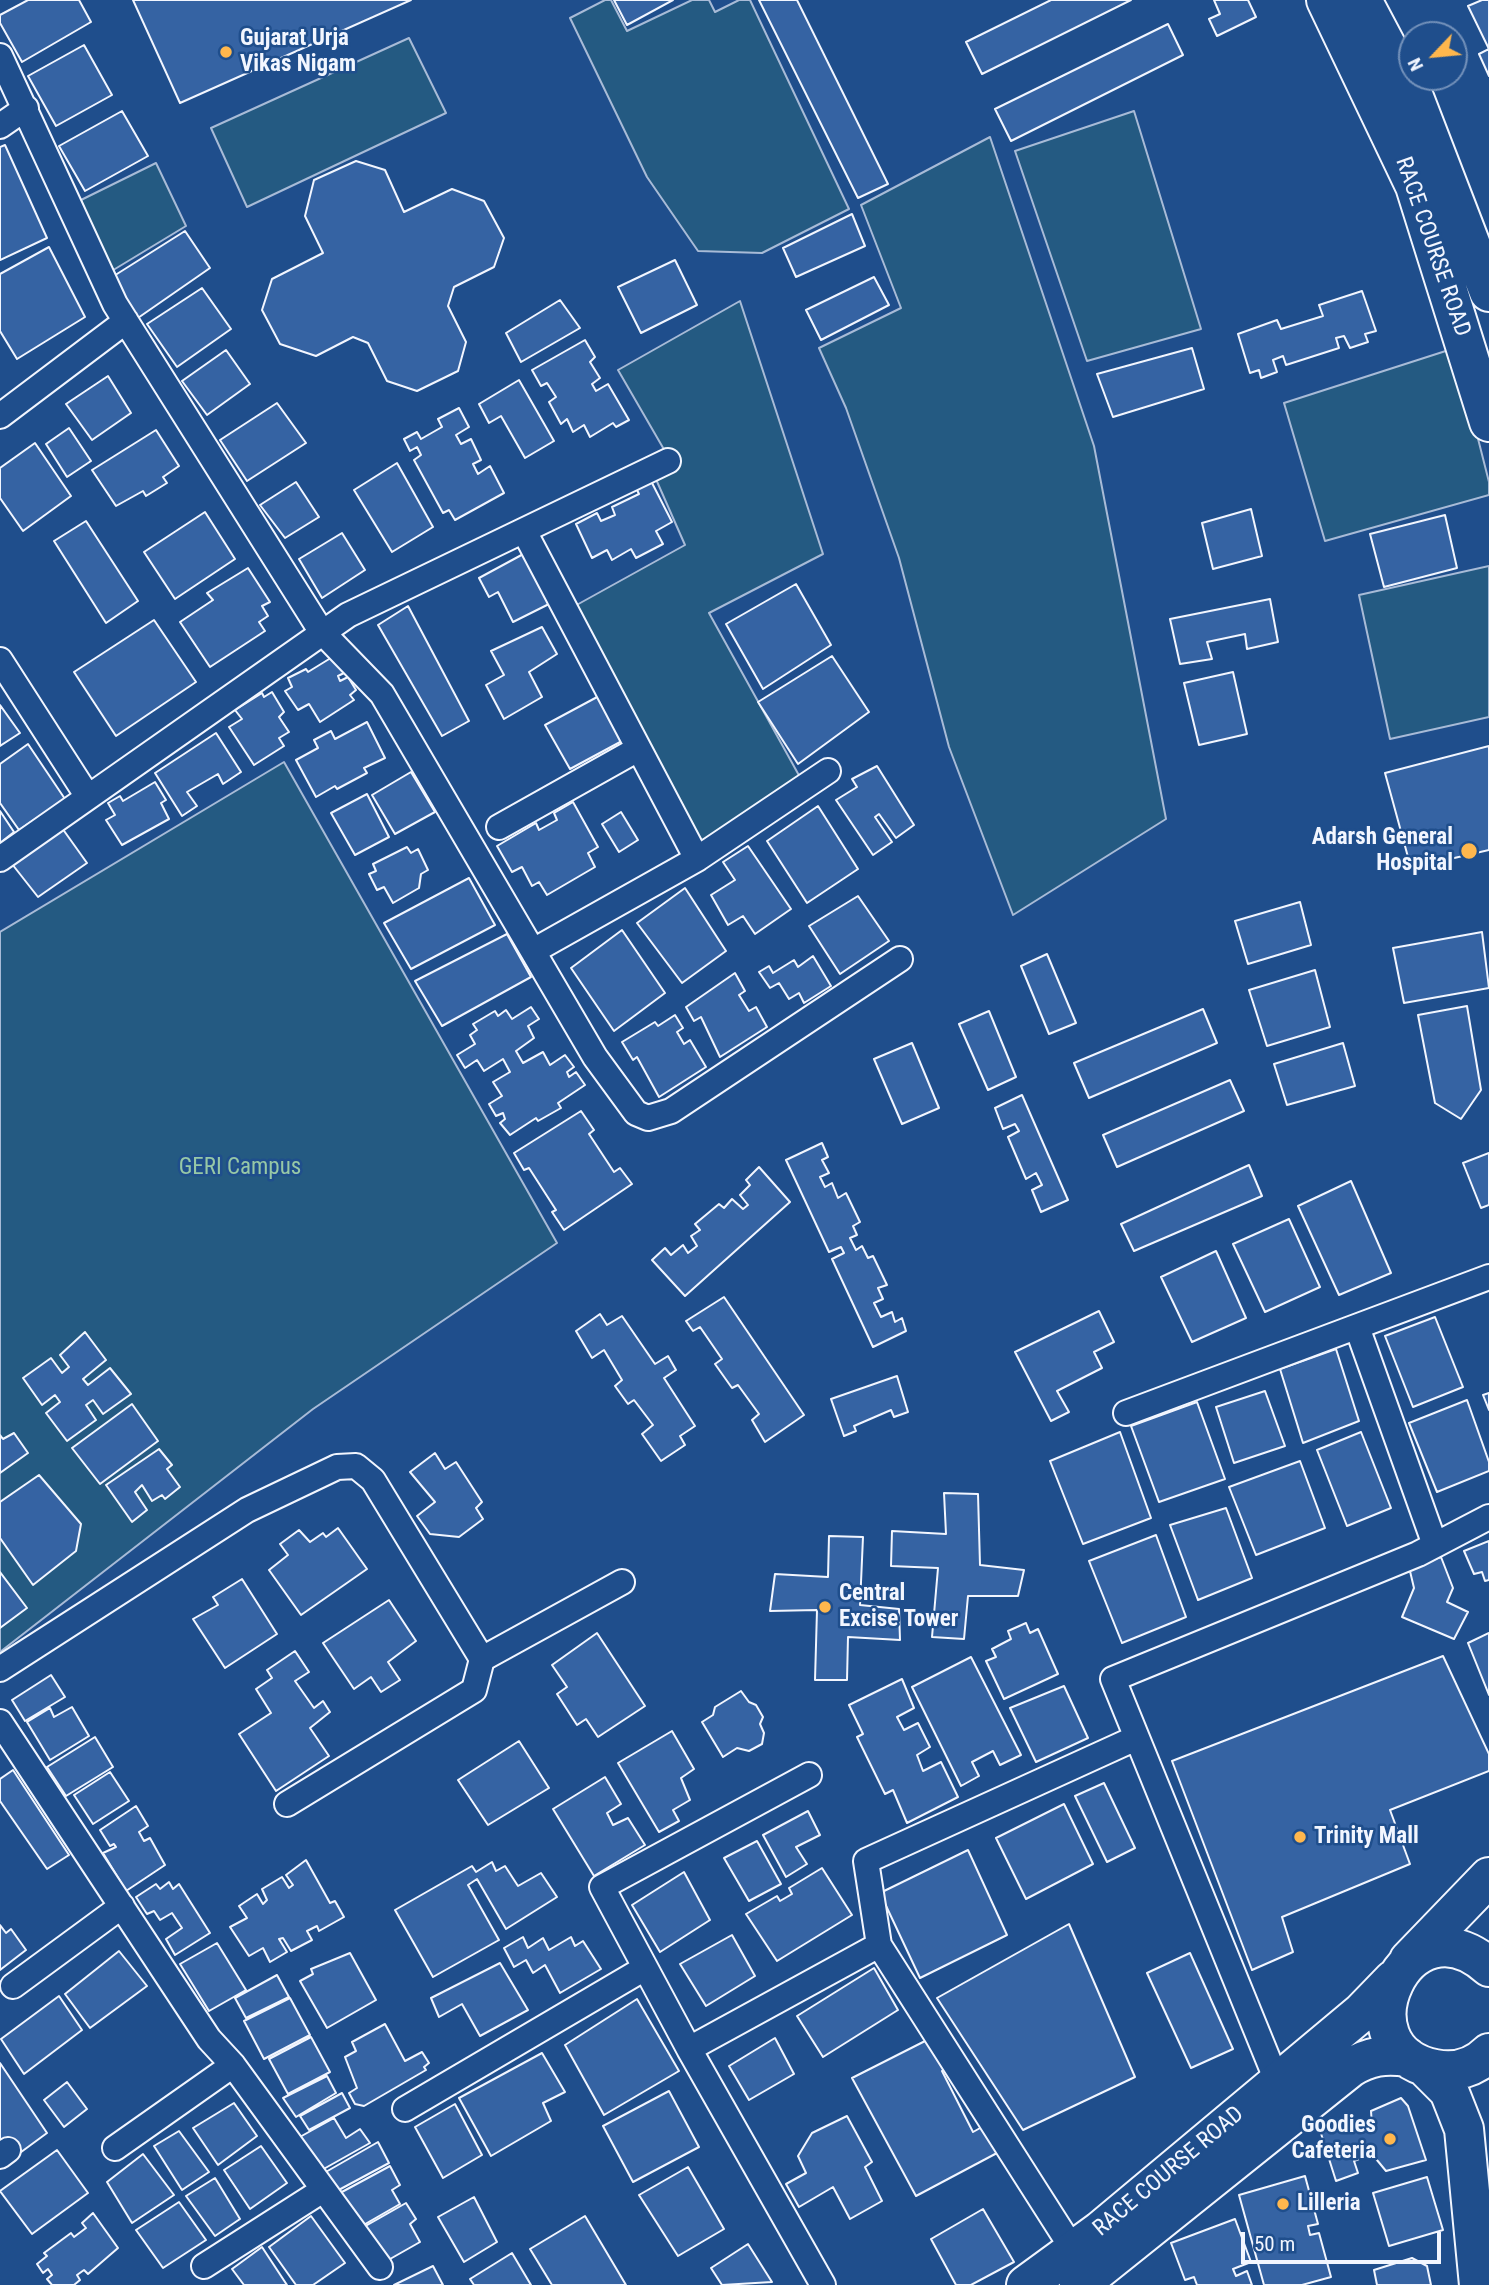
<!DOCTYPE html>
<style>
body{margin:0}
#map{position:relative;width:1489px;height:2285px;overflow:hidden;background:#1f4e8c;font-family:"Roboto Condensed",sans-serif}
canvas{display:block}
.north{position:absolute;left:1398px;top:21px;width:70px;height:70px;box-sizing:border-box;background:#1f4e8c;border:2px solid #7391ba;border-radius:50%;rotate:244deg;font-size:19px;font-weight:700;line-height:28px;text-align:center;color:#f2f6ff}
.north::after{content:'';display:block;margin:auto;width:24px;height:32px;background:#ffb74d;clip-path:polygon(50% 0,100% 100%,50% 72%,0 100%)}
.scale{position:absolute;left:1241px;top:2232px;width:200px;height:32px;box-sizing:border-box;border:4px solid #f2f6ff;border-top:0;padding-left:9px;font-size:21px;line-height:24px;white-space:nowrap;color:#f2f6ff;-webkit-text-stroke:5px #1f4e8c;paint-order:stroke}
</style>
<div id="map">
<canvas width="1489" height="2285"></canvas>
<div class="north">N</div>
<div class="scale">50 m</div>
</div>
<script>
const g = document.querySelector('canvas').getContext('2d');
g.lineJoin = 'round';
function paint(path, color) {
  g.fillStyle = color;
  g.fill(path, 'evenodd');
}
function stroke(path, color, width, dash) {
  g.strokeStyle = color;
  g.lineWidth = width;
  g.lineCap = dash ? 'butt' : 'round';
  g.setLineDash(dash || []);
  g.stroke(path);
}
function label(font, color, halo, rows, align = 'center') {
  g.font = font + ' "Roboto Condensed",sans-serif';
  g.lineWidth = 5;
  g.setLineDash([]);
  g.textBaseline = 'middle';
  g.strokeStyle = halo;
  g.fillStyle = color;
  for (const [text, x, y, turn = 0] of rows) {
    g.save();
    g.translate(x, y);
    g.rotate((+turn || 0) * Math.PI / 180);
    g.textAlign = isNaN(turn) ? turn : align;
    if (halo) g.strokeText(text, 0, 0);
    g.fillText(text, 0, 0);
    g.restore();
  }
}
const green = new Path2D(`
 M605 0H611L627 31 692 0H709L715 12 739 0H750L849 209 762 253 698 251 647 177 570 18Z
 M409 38 446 113 247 207 211 128Z
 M1134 111 1201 329 1087 361 1015 151Z
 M990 137 1094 446 1166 819 1013 915 949 747 899 558 846 408 819 348 901 308 861 205Z
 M156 163 186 226 110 272 81 200Z
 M740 301 823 554 709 613 801 779 700 844 573 607 685 545 655 477 673 465 618 370Z
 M1455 348 1489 482V495L1325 541 1284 403Z
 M1489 566V717L1390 739 1359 595Z
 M284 762 557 1243 313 1409 0 1652V932Z`);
const building = new Path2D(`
 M28 0H79L91 22 22 62 0 23V15Z
 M133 0H411L180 103Z
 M614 0H673L627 25Z
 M759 0H797L888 184 858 198Z
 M1051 0H1131L982 74 966 42Z
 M1214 0H1248L1256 17 1217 36 1209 19 1220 14Z
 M1482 0H1489V76L1479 54 1489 49 1468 6Z
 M1168 24 1183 55 1011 141 995 109Z
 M84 45 112 95 56 126 28 76Z
 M122 111 148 156 85 191 59 146Z
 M5 145 47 238 0 260V147Z
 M356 161 385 170 404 212 452 189 484 201 504 238 494 267 454 287 448 306 466 342 458 371 417 391 387 381 368 343 353 337 316 356 280 344 262 310 272 279 323 253 305 216 314 180Z
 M852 214 865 246 796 277 783 248Z
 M185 231 210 268 135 320 109 279Z
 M49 247 85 317 17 359 0 331V274Z
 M675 260 697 305 641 333 618 287Z
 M874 277 889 305 821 340 806 310Z
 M202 288 231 329 177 367 147 324Z
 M1362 291 1376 331 1365 334 1368 342 1350 348 1344 336 1336 338 1339 348 1286 365 1283 356 1273 360 1277 372 1261 378 1259 370 1250 373 1238 334 1277 320 1281 329 1323 316 1319 305Z
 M560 300 580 328 521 362 506 333Z
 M585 340 595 357 590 362 600 378 592 384 596 391 608 384 629 420 616 427 613 423 590 437 584 425 573 432 567 419 561 424 549 402 556 397 547 383 541 386 532 370Z
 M1192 348 1204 389 1113 417 1097 374Z
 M226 350 250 384 207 415 182 381Z
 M108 376 131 413 92 440 66 404Z
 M519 380 554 441 525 458 501 416 489 423 479 404Z
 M277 403 306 443 247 481 220 440Z
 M459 408 469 427 456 435 461 444 471 439 481 460 473 464 478 474 490 466 504 493 455 520 449 510 443 513 414 460 421 455 417 447 410 451 404 439 417 432 421 439 442 427 438 419Z
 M69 428 91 461 67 477 46 444Z
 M156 430 179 466 163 477 167 483 146 496 143 491 116 506 92 470Z
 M35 443 71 496 23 531 0 498V468Z
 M397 463 433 527 392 552 354 490Z
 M650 479 672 522 656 531 663 544 636 558 631 549 612 560 607 550 592 558 576 524 597 513 601 521 615 515 612 507 639 494 636 488Z
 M296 482 319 517 285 538 260 505Z
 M1251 509 1262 556 1213 569 1202 523Z
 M205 512 235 559 175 599 144 552Z
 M1445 515 1457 568 1384 587 1370 534Z
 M86 521 138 601 106 623 54 541Z
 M342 533 365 570 322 598 299 559Z
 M527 552 553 602 513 622 498 592 489 597 479 578Z
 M248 568 270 602 262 606 268 616 259 622 265 631 210 667 180 622 213 600 207 593Z
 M796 584 831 645 763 689 726 624Z
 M1270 599 1278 642 1247 649 1245 634 1207 642 1212 659 1180 664 1170 619Z
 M408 606 469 721 442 736 378 625Z
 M154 620 196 682 116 736 74 672Z
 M542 627 557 654 529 672 542 697 504 719 486 685 504 675 491 651Z
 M334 656 344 673 338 676 340 681 348 677 356 690 350 695 354 700 320 722 309 704 298 710 285 691 292 687 288 678 306 669 308 672Z
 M832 656 869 712 798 764 758 702Z
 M1233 672 1247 734 1199 745 1184 683Z
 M272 692 284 712 279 717 289 732 279 738 284 746 254 765 229 727 242 719 235 710 262 693 264 697Z
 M599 696 622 741 570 769 545 725Z
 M0 705 20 733 0 746Z
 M367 722 385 758 364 768 367 773 337 789 335 786 316 797 296 760 318 748 314 740 331 731 335 739Z
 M216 733 241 772 223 784 218 774 187 792 197 806 182 816 155 773Z
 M28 744 65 799 19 830 0 803V764Z
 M1489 746V850L1411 868 1385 773Z
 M877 766 914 825 896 838 879 814 875 817 892 842 873 855 836 800 857 787 852 779Z
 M411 772 435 812 395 834 372 795Z
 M155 782 166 800 161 803 169 819 122 845 106 820 115 815 108 803 120 796 123 801Z
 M367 794 389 837 355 855 331 813Z
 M573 802 598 847 588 853 595 867 547 895 539 882 532 886 522 867 512 872 497 846 536 823 539 830 557 820 554 813Z
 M818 806 858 869 807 903 767 841Z
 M0 811 14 832 0 843Z
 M621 812 638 840 619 852 602 824Z
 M62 828 87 863 38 897 12 864Z
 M748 846 791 909 755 934 743 916 728 925 711 895 735 880 723 862Z
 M407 847 411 853 418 849 428 870 421 874 419 888 393 903 384 887 377 890 369 874 376 871 373 864Z
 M469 878 495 925 411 969 384 923Z
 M685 888 726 951 682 983 637 923Z
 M858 896 889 941 840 974 809 926Z
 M1300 902 1311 945 1248 964 1235 921Z
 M622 930 665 993 614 1031 571 968Z
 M1482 932 1489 988 1404 1003 1393 948Z
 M507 934 531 977 442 1026 415 981Z
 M1047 954 1076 1023 1049 1034 1021 966Z
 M813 956 831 986 804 1003 799 993 789 999 779 983 770 988 759 972 769 966 773 973 794 960 798 967Z
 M1315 970 1330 1027 1267 1046 1249 990Z
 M735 973 745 991 739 995 749 1011 756 1007 767 1027 720 1057 701 1017 694 1021 686 1007Z
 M1467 1006 1481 1090 1461 1119 1435 1103 1418 1015Z
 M531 1007 539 1019 528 1026 534 1038 516 1051 523 1063 543 1052 550 1065 565 1055 574 1067 567 1072 569 1077 576 1072 585 1085 558 1103 561 1108 538 1121 536 1118 510 1135 500 1123 505 1119 503 1113 496 1116 489 1104 502 1096 493 1082 510 1072 503 1059 484 1071 477 1060 465 1068 457 1055 475 1044 470 1035 477 1030 473 1024 495 1011 498 1016 506 1010 512 1019Z
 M1203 1009 1217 1043 1089 1098 1074 1063Z
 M989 1011 1016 1077 988 1090 959 1024Z
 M675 1015 683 1028 677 1032 684 1044 690 1040 706 1067 659 1097 637 1057 633 1060 622 1042 655 1022 658 1026Z
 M912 1043 939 1108 902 1124 874 1059Z
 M1343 1043 1355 1086 1287 1105 1274 1064Z
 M1230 1080 1244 1111 1117 1167 1103 1135Z
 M1022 1095 1068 1200 1041 1212 1032 1190 1042 1185 1036 1173 1026 1179 1008 1137 1019 1131 1015 1124 1003 1129 995 1108Z
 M581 1111 594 1130 589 1134 614 1172 620 1168 632 1184 564 1230 552 1212 556 1210 529 1168 524 1170 514 1153Z
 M822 1143 828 1157 822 1160 829 1173 820 1177 825 1187 832 1183 838 1198 846 1193 860 1222 853 1226 857 1235 850 1238 856 1250 862 1246 868 1258 873 1256 887 1285 878 1288 883 1299 874 1303 881 1317 892 1312 895 1322 902 1318 906 1331 873 1347 832 1259 844 1253 841 1247 829 1252 786 1160Z
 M1489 1153V1205L1481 1208 1463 1163Z
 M1249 1165 1262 1196 1134 1251 1121 1224Z
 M759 1167 790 1202 685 1296 652 1260 665 1248 671 1255 683 1245 688 1253 697 1246 691 1236 700 1230 695 1224 719 1204 724 1208 732 1199 743 1209 748 1205 740 1195 750 1185 746 1180Z
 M1351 1181 1391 1273 1339 1295 1298 1206Z
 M1289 1219 1320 1287 1265 1312 1233 1244Z
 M1216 1251 1246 1318 1192 1342 1161 1277Z
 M724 1297 804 1415 765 1442 752 1420 759 1414 738 1385 732 1388 715 1364 722 1359 700 1327 693 1331 686 1321Z
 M1099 1311 1114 1342 1094 1352 1102 1368 1057 1391 1069 1412 1051 1421 1015 1352Z
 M600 1314 607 1325 622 1316 655 1364 668 1356 676 1370 664 1378 695 1426 680 1436 685 1445 661 1461 642 1434 653 1425 634 1400 628 1404 615 1386 622 1380 604 1350 592 1358 576 1331Z
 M1435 1317 1463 1387 1413 1407 1385 1336Z
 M85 1332 106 1360 83 1379 88 1385 110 1368 131 1394 103 1414 93 1400 86 1405 96 1420 67 1441 46 1413 60 1402 55 1395 42 1405 23 1378 51 1358 62 1373 69 1367 60 1355Z
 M1336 1349 1359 1421 1303 1443 1280 1369Z
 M897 1376 908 1412 894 1417 891 1410 854 1426 856 1431 844 1436 831 1399Z
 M1265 1391 1285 1446 1234 1463 1216 1407Z
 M1489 1393V1410L1483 1395Z
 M1467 1400 1489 1462V1471L1437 1492 1409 1423Z
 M1197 1402 1225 1479 1159 1502 1131 1426Z
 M132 1404 158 1441 100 1484 72 1448Z
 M1120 1432 1151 1518 1083 1544 1050 1461Z
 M1361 1432 1391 1508 1347 1526 1317 1450Z
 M14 1433 28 1453 0 1473V1435L3 1439Z
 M159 1449 172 1465 167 1469 180 1487 165 1499 162 1495 152 1501 142 1485 135 1492 147 1510 132 1522 106 1485Z
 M435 1453 445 1469 456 1462 482 1502 476 1508 483 1519 459 1537 430 1534 417 1516 435 1502 410 1472Z
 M1300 1461 1325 1528 1256 1555 1229 1487Z
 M39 1475 81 1524 76 1551 33 1585 0 1538V1502Z
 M944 1493 978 1494 980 1565 1024 1570 1018 1596H968L964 1639 932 1637 938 1568 891 1566 892 1531 946 1534Z
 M1226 1508 1252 1578 1198 1600 1170 1525Z
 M338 1528 367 1569 301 1615 269 1570 288 1555 280 1544 299 1530 310 1542 323 1533 326 1537Z
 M1156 1535 1186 1617 1122 1643 1089 1561Z
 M829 1536 863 1537 860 1605 899 1609 900 1640 848 1637 847 1680H815L817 1610 770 1611 775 1574 828 1577Z
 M1489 1541V1580L1485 1581 1482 1572 1474 1574 1464 1551Z
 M1441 1557 1453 1588 1447 1602 1468 1612 1454 1639 1402 1617 1414 1588 1409 1567Z
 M0 1572 27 1608 0 1628Z
 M242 1579 277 1634 225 1668 193 1619 218 1605 213 1597Z
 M389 1600 416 1641 388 1662 400 1680 381 1692 371 1677 354 1689 323 1643Z
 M1026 1623 1030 1633 1038 1629 1058 1674 1004 1699 986 1661 996 1657 992 1649 1011 1639 1008 1631Z
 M597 1633 645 1706 598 1737 586 1719 577 1725 557 1694 567 1687 552 1665Z
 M1489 1633V1695L1468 1643Z
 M295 1651 309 1672 295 1681 314 1708 323 1701 330 1712 310 1728 329 1756 276 1791 239 1734 271 1713 256 1689 272 1678 267 1670Z
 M1443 1656 1489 1754V1771L1390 1810 1410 1864 1282 1917 1293 1952 1252 1970 1172 1761Z
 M971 1657 1021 1755 1000 1765 993 1751 972 1762 979 1776 961 1786 912 1687Z
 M51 1675 65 1697 25 1721 12 1700Z
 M902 1679 914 1708 897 1717 904 1730 918 1723 930 1747 917 1755 923 1771 941 1762 958 1797 907 1823 893 1790 885 1794 857 1737 863 1734 849 1705Z
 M1064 1686 1088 1738 1036 1762 1010 1708Z
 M741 1691 749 1702 756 1705 763 1717 760 1724 764 1733 762 1744 749 1751 737 1748 723 1757 702 1722 713 1715 715 1707Z
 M72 1707 89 1736 50 1760 27 1722 50 1708 54 1717Z
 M672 1731 694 1769 681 1778 690 1800 673 1810 679 1821 659 1832 618 1763Z
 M95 1737 113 1767 66 1796 47 1767Z
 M519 1741 549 1788 488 1825 458 1780Z
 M13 1770 69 1855 47 1869 0 1801V1779Z
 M110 1772 129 1801 93 1824 74 1795Z
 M605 1777 621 1804 607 1813 613 1825 628 1818 645 1845 594 1876 553 1809Z
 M1104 1783 1135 1848 1107 1862 1075 1796Z
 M1064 1804 1093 1864 1026 1899 996 1838Z
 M136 1806 148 1826 139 1832 144 1841 150 1838 165 1865 126 1891 103 1853 116 1847 114 1844 110 1846 100 1830Z
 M808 1811 820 1835 796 1847 807 1864 786 1877 763 1835Z
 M757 1841 781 1884 749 1901 724 1858Z
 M968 1850 1007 1935 920 1978 880 1893Z
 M306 1860 330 1903 335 1901 344 1917 319 1931 317 1926 307 1931 312 1940 291 1951 283 1938 279 1939 287 1952 270 1962 263 1948 249 1956 230 1927 247 1918 239 1906 257 1894 263 1904 267 1900 262 1889 282 1877 289 1888 293 1885 286 1875Z
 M492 1862 496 1871 505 1866 518 1886 541 1873 557 1897 506 1929 477 1879 468 1885 499 1940 433 1977 395 1910 472 1866 476 1872Z
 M822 1868 852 1915 777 1961 746 1914 777 1896 780 1901 792 1894 789 1888Z
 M684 1872 710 1920 660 1952 632 1905Z
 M169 1882 173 1889 179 1884 210 1933 175 1955 166 1939 182 1928 172 1913 160 1920 154 1911 147 1914 136 1897 156 1884 160 1889Z
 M1069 1924 1135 2077 1023 2130 937 1998Z
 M0 1925 6 1933 11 1929 26 1950 0 1970Z
 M732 1935 755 1976 706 2006 680 1964Z
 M523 1937 528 1948 543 1938 549 1950 571 1937 575 1946 583 1941 601 1969 560 1993 545 1965 533 1973 526 1960 514 1967 504 1948Z
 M217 1943 246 1990 209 2011 180 1964Z
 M119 1951 147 1986 90 2028 65 1994Z
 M350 1953 376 2000 327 2028 300 1981 313 1974 311 1969Z
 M1190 1953 1233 2049 1191 2068 1147 1973Z
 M500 1963 528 2010 480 2036 462 2004 439 2017 431 1998Z
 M874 1968 898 2010 823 2057 797 2016Z
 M277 1975 289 1997 246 2018 235 1998Z
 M59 1996 82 2030 24 2074 1 2039Z
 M290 1998 310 2035 264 2059 244 2021Z
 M637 1999 679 2071 604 2115 565 2045Z
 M385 2024 405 2061 422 2052 429 2063 424 2067 426 2070 364 2106 355 2104 349 2093 357 2088 345 2057 356 2051 352 2042Z
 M311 2037 330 2072 288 2094 269 2059Z
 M775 2038 794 2074 749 2100 729 2066Z
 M931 2038 946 2068 942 2071 973 2132 982 2127 997 2153 916 2196 852 2078Z
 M542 2053 565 2092 543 2103 551 2121 491 2156 459 2098Z
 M0 2063 47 2133 13 2158 0 2138Z
 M327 2076 336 2093 296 2117 283 2098Z
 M67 2082 87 2109 64 2127 44 2100Z
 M669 2091 699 2147 633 2182 603 2126Z
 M342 2093 350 2108 309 2130 300 2116Z
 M1401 2098 1408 2106 1426 2160 1386 2171 1372 2154 1354 2161 1358 2173 1336 2181 1318 2124 1352 2117 1359 2131 1372 2126 1371 2111Z
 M234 2103 257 2136 218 2165 193 2128Z
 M455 2104 482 2155 443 2178 415 2127Z
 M847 2116 872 2162 865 2167 882 2201 850 2219 833 2187 799 2207 786 2184 806 2173 798 2156 812 2133Z
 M334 2118 346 2138 360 2129 370 2143 320 2171 298 2138Z
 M179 2131 209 2172 182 2190 154 2146Z
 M378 2142 389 2163 335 2192 324 2173Z
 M261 2146 287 2183 250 2209 224 2170Z
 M57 2150 88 2193 32 2234 0 2191Z
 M143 2154 174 2195 132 2223 107 2182Z
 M390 2166 400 2185 392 2190 400 2204 360 2227 340 2193Z
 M688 2167 724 2229 678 2256 639 2195Z
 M1305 2176 1318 2224 1308 2226 1310 2235 1319 2233 1331 2277 1302 2285H1264L1239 2195Z
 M1427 2177 1443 2230 1389 2246 1373 2193Z
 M215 2178 240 2219 215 2236 186 2196Z
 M474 2197 497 2242 464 2262 438 2217Z
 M179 2202 206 2240 163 2268 136 2230Z
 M406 2203 416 2219 410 2224 420 2242 383 2263 362 2228Z
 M983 2209 1014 2262 971 2285H956L931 2239Z
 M93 2213 118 2248 88 2274 84 2270 77 2275 80 2280 74 2285H52L47 2279 52 2275 48 2269 43 2273 37 2264 47 2256 44 2253 71 2233 74 2237 86 2228 82 2223Z
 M311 2216 345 2263 313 2285H296L269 2247Z
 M585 2216 626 2285H552L530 2249Z
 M1235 2219 1251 2262 1233 2269 1236 2276 1247 2271 1252 2285H1197L1194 2277 1185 2280 1171 2243Z
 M748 2244 772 2282 722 2285 711 2268Z
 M262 2247 287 2285H244L232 2269Z
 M512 2253 531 2285H474L470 2279Z
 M1412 2258 1427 2266 1431 2285H1377L1374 2270Z
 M433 2266 443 2285H394Z`);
const street = new Path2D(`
 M0 56 115 304 321 631 382 694 595 1057 636 1113 648 1118 671 1111 900 959
 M0 126 26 108
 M0 416 126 321
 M524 531 697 859
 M0 660 88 797
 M499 827 638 749
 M0 859 348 615 668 461
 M535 950 697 859 828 771
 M1357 1327 1435 1545
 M1126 1413 1489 1277
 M482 1659 622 1582
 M0 1669 247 1510 337 1467 356 1466 373 1480 482 1659 474 1690 287 1804
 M0 1722 209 2039 233 2065 380 2267
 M809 1775 602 1887 689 2049 823 2285
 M879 1945 1074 2251
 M13 1986 122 1906
 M689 2049 879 1945 866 1861 1136 1738
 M1277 2081 1113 1679 1418 1554 1489 1517
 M405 2109 645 1968
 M115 2148 233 2065
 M0 2156 8 2150
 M204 2266 323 2190`);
const primary = new Path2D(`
 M1326 0 1415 186 1489 422
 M1362 0 1415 100 1489 292
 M1409 1960 1489 1877
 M1489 1967C1407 1893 1336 2050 1435 2069 1455 2073 1474 2068 1489 2053
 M1425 2067 1449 2091 1464 2129 1479 2285
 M1026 2285 1100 2231 1362 2012 1393 1980
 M1079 2285 1350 2068C1369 2056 1385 2054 1407 2057`);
const markers = [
 [226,52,7,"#ffb74d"],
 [1469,851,9,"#ffb74d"],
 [825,1607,7,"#ffb74d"],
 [1300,1837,7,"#ffb74d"],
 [1390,2139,7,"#ffb74d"],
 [1283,2204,7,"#ffb74d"]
];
const poiNames = [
 ["Gujarat Urja",240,39],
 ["Vikas Nigam",240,65],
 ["Adarsh General",1453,838,"right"],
 ["Hospital",1453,864,"right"],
 ["Central",839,1594],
 ["Excise Tower",839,1620],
 ["Trinity Mall",1314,1837],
 ["Goodies",1376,2126,"right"],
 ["Cafeteria",1376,2152,"right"],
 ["Lilleria",1297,2204]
];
const streetNames = [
 ["RACE COURSE ROAD",1432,247,71],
 ["RACE COURSE ROAD",1169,2172,-40]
];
const parkNames = [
 ["GERI Campus",240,1168]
];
paint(green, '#245a82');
stroke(green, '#a8bbd7', 2);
paint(building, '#3563a3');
stroke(building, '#f2f6ff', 2);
stroke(street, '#f2f6ff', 28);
stroke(primary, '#f2f6ff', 42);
stroke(street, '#1f4e8c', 24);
stroke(primary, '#1f4e8c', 38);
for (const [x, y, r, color] of markers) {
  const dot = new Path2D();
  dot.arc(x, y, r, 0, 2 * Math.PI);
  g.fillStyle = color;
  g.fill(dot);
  stroke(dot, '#1f4e8c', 2.5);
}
label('bold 23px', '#f2f6ff', '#1f4e8c', poiNames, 'left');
label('23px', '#f2f6ff', '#1f4e8c', streetNames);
label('23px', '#97c8a6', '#1f4e8c', parkNames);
</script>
